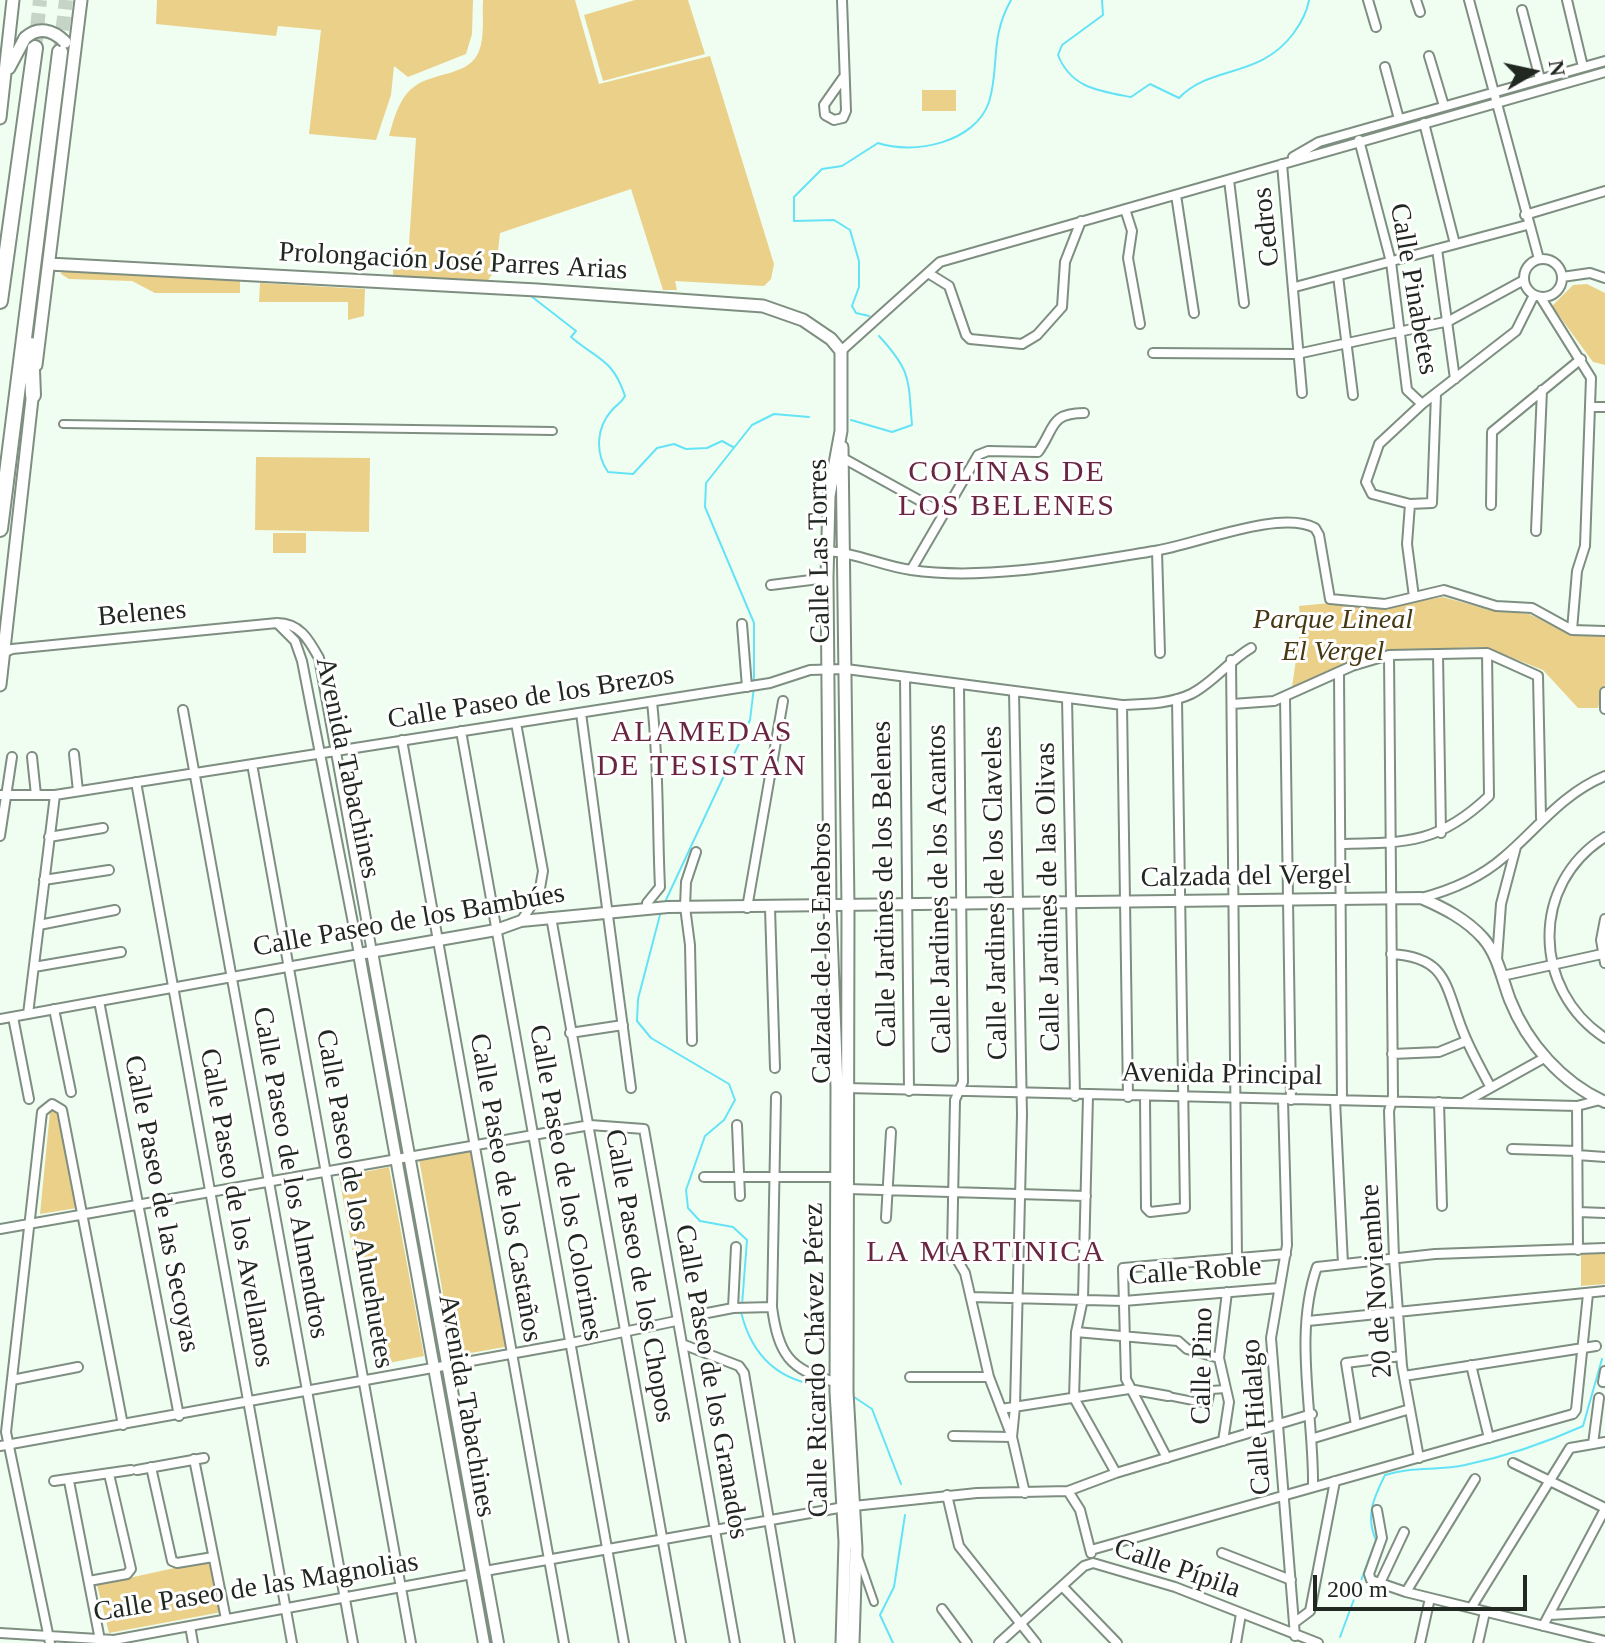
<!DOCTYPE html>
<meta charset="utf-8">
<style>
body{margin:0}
#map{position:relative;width:1605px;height:1643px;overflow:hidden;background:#effef1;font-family:Georgia,serif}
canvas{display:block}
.north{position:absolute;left:1493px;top:32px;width:80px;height:80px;-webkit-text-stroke:6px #fff;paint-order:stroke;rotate:81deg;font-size:22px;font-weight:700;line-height:32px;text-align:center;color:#212721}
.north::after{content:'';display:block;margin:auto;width:28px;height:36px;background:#212721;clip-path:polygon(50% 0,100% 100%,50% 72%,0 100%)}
.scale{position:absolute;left:1313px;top:1575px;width:214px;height:36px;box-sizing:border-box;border:4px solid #212721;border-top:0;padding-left:10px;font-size:24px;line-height:28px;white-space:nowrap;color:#212721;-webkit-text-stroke:6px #fff;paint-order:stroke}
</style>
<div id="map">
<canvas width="1605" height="1643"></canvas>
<div class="north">N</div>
<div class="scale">200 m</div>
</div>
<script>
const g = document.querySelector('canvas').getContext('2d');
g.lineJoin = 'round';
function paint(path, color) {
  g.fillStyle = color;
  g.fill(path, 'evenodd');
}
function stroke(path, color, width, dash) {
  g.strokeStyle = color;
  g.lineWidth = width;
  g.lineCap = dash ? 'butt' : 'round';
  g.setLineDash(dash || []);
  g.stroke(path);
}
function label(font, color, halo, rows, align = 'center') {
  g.font = font + ' Georgia,serif';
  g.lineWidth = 6;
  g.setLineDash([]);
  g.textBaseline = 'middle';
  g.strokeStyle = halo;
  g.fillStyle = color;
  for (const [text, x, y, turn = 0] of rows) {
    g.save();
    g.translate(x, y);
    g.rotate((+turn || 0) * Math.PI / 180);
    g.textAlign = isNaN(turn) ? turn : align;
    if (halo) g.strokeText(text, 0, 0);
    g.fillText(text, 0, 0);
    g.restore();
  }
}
const green = new Path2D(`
 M157 0H473L472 34 466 54 408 77 394 66 391 95 376 140 309 134 321 30 278 26 276 36 156 24Z
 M483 0H575L599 84 710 56 774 264 771 279 764 286 675 281 677 290H663L631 189 500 233 496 269 486 283 393 278V263L408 260 416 138 389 136C394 119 399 97 415 86 434 72 470 76 479 51 485 36 482 16 483 0Z
 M635 0H688L705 54 603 81 584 15Z
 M922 90H956V111H922Z
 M62 270 240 281V293H155L132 281 69 279 61 274Z
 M260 283 365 289 364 316 348 320V302H259Z
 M1587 284 1605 293V365L1593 362 1552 306 1573 285Z
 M256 457 370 458 369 532 255 530Z
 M273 533H306V553H273Z
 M1443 597 1493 611 1529 614 1573 635 1605 636V684L1598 708H1578L1543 670 1485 647 1389 650 1292 687 1301 626 1299 606 1330 603 1384 607Z
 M55 1109 60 1112 77 1208 40 1214 50 1112Z
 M474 1149 510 1346 454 1356 419 1159Z
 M389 1167 424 1356 374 1366 339 1177Z
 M1605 1252V1284L1581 1286V1254Z
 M211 1560 222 1612 109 1633 97 1585Z`);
const stream = new Path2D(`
 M1102 0 1103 15 1062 45 1058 55C1071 88 1099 91 1131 97L1150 84 1179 98C1210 65 1259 79 1293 34 1301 23 1307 13 1309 0
 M531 296 576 331 571 337C598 360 613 359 625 396 621 404 617 404 612 410 596 428 595 453 608 472L633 474 657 448 674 444 686 449 707 448 722 441 733 447
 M869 316 856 313 852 306 859 287V261L850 230 834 220 794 221V197L822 169 842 166 878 143C914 155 975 143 989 102 1000 67 989 39 1011 0
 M851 420 892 432 912 425C908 379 912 372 879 336
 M754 681V623L705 507 706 483 752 425 774 414 809 417
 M665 902 750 720 754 687
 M661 911 638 999 637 1021 651 1038 729 1084 735 1100 724 1120 705 1136 686 1190 688 1208 700 1221 733 1227 747 1240 742 1305
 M741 1312C752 1357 779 1382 825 1386
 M854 1397 872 1409 901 1484
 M1340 1637 1376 1540C1365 1516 1374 1497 1385 1475 1412 1466 1439 1471 1465 1465 1508 1456 1543 1444 1583 1426L1602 1359
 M893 1643 880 1615 894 1587 905 1515`);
const motorwayTunnel = new Path2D(`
 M35 48 40 0
 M60 51 66 0`);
const pedestrian = new Path2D(`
 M63 424 553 431
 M1168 1396 1208 1404 1211 1390 1226 1389
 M858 1556 874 1602`);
const minor = new Path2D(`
 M842 0 846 111 843 118 834 120 825 115 824 105 843 78
 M1368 0 1376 27
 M1416 0 1420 12
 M1469 0 1539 259
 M1567 0 1583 67
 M1522 10 1540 79
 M1429 56 1444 106
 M1385 67 1399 119
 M1424 123 1455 244
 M1359 140 1391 262 1407 390 1422 404
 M1293 157 1319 142 1605 61
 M1282 164 1302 393
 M1229 180 1244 303
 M1176 195 1194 313
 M1125 209 1132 231 1128 258 1140 324
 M1525 215 1605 191
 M1437 249 1455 379
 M1524 278a19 19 0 1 1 38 0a19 19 0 1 1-38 0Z
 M928 273 949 286 966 335 970 339 1022 344 1037 335 1062 307 1065 262 1081 221
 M1338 276 1353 395
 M1562 277 1590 273 1605 278
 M1295 287 1527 225
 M1541 298 1591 378 1585 546 1577 571 1572 630
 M841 351 940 262 1605 72
 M1153 353 1297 354 1449 321 1524 280
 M1436 394 1432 503 1410 504 1372 494 1366 482 1379 444 1422 404 1516 331 1534 295
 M1591 407H1605
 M841 457 944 514
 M1410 504 1407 544 1414 597
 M1491 505 1492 432 1581 359
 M1536 531 1542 390
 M828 551C857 553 882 566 911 570 985 581 1080 563 1154 551 1195 545 1279 509 1315 528L1319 535 1330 599 1385 604 1444 590 1496 606 1532 608 1572 630 1605 631
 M1157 551 1160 653
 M911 570 978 455 988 451 1038 452C1055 429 1049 413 1084 413
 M771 585 827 578
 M742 624 747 687
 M3 653 12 649 277 623C300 623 309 640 319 658L372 952
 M1438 654 1441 833
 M1389 655 1393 1096 1389 1111 1394 1258 1402 1366 1419 1458
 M1231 660 1237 1258
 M1339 672 1342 1100
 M905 677 909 1091
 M959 684 963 1082 955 1100 952 1251 965 1273 989 1377 1012 1437 1025 1493
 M1605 692V709
 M1285 697 1291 1100
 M1067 698 1075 1096
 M1232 704 1274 701 1352 666 1389 655 1487 653 1538 676 1541 818
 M1122 705 1128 1097
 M183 710 353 1643
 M581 713 631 1088
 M516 723 543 871 539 894 521 921
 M461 731 624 1643
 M402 740 564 1643
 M74 754 78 791
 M32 757 36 795
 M252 764 411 1643
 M136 782 292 1643
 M0 795H55L770 683 810 670 846 669 1122 705C1145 704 1170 704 1191 694 1212 684 1230 660 1251 648
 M0 836 12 757
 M49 837 103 828
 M1605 837C1530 884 1532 990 1605 1038
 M1342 844C1407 843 1440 843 1489 796L1487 653
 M44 880 109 870
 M1421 898C1452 890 1480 878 1504 857 1538 828 1562 794 1605 776
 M647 908V903L660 887C657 825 659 764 652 702
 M747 908 783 701
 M770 908 775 1068
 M551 917 681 1643
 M1605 919 1601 940 1605 963
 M39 925 115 910
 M1391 954C1447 957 1445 985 1462 1029 1469 1048 1480 1067 1490 1086
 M1497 959 1501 904 1516 847
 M34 967 121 952
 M1502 976 1602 954
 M99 1001 179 1416
 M54 1009 71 1092
 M28 1014 55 795
 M13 1017 29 1099
 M0 1019 359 954 302 661 295 641 277 623
 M570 1033 623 1025
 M692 1041 690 945 685 907 686 882 696 852
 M1392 1054 1439 1052 1466 1041
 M846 1088 1577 1106 1600 1100
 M1088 1096 1083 1299 1076 1332 1074 1398 1116 1473
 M776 1097 772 1307C778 1353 789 1371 836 1382
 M1145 1098 1146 1208 1150 1212 1185 1208 1177 699
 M1283 1100 1287 1245 1271 1338 1295 1636
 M1335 1100 1343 1264
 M1439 1102 1442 1206
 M1465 1102 1546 1057
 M1577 1106 1578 1250
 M737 1125 740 1196
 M1512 1149 1577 1151
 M1577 1155 1605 1157
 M704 1177H837
 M848 1189 1086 1196
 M1578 1212 1605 1213
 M886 1218 891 1132
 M0 1229 590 1125 644 1129 735 1643
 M971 1297 1124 1301 1279 1288
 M733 1308 736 1247
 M697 1315 733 1308 772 1307
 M1308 1321 1605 1291
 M1076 1332 1178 1341 1187 1349 1219 1358
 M682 1344 739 1366 744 1373 790 1643
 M1471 1365 1489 1438
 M1404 1376 1596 1346
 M910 1377H989
 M12 1380 78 1367
 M1603 1382 1605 1371
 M1001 1409 1129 1389 1168 1396
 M1356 1425 1346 1363 1401 1356
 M953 1436 1012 1437 1015 1407 1022 1114 1014 691
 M1314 1438 1410 1409
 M1223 1441 1229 1402 1219 1358 1227 1292
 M1593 1444 1599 1398
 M0 1446 571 1343 676 1321
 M1167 1458 1126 1379 1123 1268 1286 1254
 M194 1459 226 1619
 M1513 1463 1605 1508
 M151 1467 172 1561 177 1563 213 1557
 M137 1470 204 1458
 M54 1481 131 1470
 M69 1481 100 1640
 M1313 1486C1314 1415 1293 1335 1317 1267L1435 1254 1605 1248
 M1068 1491 1080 1510 1091 1553
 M947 1495 959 1546 1036 1643
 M1377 1510 1382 1538 1369 1574 1371 1580 1406 1592 1605 1641
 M1091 1550 1573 1414 1576 1410 1588 1294
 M1222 1553 1291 1580
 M485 1571 844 1507 977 1493 1068 1491 1116 1473 1312 1414
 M89 1581 127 1574 131 1569 109 1474
 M1380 1583 1404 1532
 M1062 1586 1117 1643
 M1406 1592 1475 1479
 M1471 1608 1570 1448 1605 1442
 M942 1609 967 1643
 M1549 1615 1605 1612
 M1294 1623 1310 1611 1335 1481
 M190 1626 193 1643
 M1543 1626 1605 1509
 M0 1633 114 1640 472 1574
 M50 1643 6 1432 42 1112 52 1104 62 1110 123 1425
 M999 1643 1084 1566 1093 1563 1175 1587 1318 1643
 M1236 1643 1241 1614
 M1420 1643 1430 1598
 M1478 1643 1485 1612`);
const tertiary = new Path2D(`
 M372 952 498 1643
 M484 1643 359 954 496 930 521 921 668 907 1421 898C1444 908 1466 919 1483 938 1498 955 1502 979 1510 1000 1527 1043 1562 1083 1605 1102`);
const secondary = new Path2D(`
 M9 68 25 38
 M0 118 13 0
 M49 264 537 290 763 306 803 320 831 339 841 351V431L829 496 827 578 830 907 837 1087 836 1392 845 1542 842 1643
 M36 365 81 0
 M842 447 848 907 847 1392 856 1549 853 1643
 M0 685 33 390`);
const motorway = new Path2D(`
 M0 301 35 48
 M31 345 33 395
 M0 529 60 52`);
const secondaryBridge = new Path2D(`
 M25 38C38 26 53 30 65 42`);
const streetNames = [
 ["Cedros",1267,227,-96],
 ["Prolongación José Parres Arias",453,262,3],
 ["Calle Pinabetes",1413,289,80],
 ["Calle Las Torres",820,551,-91],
 ["Belenes",142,614,-5],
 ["Calle Paseo de los Brezos",531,698,-9],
 ["Avenida Tabachines",347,768,78],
 ["Calzada del Vergel",1246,877,-1],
 ["Calle Jardines de los Belenes",885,884,-91],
 ["Calle Jardines de los Acantos",940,889,-91],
 ["Calle Jardines de los Claveles",996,893,-91],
 ["Calle Jardines de las Olivas",1049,897,-91],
 ["Calle Paseo de los Bambúes",409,921,-10],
 ["Calzada de los Enebros",823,953,-90],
 ["Avenida Principal",1222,1075,1],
 ["Calle Paseo de los Almendros",290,1173,80],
 ["Calle Paseo de los Colorines",565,1183,80],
 ["Calle Paseo de los Castaños",505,1188,80],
 ["Calle Paseo de los Ahuehuetes",354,1199,80],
 ["Calle Paseo de las Secoyas",161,1204,79],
 ["Calle Paseo de los Avellanos",236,1208,80],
 ["Calle Roble",1195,1272,-4],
 ["Calle Paseo de los Chopos",639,1276,80],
 ["20 de Noviembre",1377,1281,-94],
 ["Calle Ricardo Chávez Pérez",817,1360,-91],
 ["Calle Pino",1203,1366,-89],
 ["Calle Paseo de los Granados",711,1382,80],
 ["Avenida Tabachines",466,1406,80],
 ["Calle Hidalgo",1257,1417,-94],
 ["Calle Pípila",1177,1569,19],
 ["Calle Paseo de las Magnolias",256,1588,-9]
];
const parkNames = [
 ["Parque Lineal",1333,621],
 ["El Vergel",1333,653]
];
const neighbourhoodNames = [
 ["COLINAS DE",1007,473],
 ["LOS BELENES",1007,507],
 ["ALAMEDAS",702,733],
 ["DE TESISTÁN",702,767],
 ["LA MARTINICA",986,1253]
];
paint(green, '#ebd08a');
stroke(stream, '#65e3f6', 2);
stroke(motorwayTunnel, '#c6d3c7', 14, [14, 7]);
stroke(pedestrian, '#7e8e80', 10);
stroke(minor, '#7e8e80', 12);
stroke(tertiary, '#7e8e80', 14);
stroke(secondary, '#7e8e80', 15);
stroke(motorway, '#7e8e80', 18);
stroke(pedestrian, '#fff', 6);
stroke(minor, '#fff', 8);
stroke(tertiary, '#fff', 10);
stroke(secondary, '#fff', 11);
stroke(motorway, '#fff', 14);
stroke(secondaryBridge, '#7e8e80', 15, []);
stroke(secondaryBridge, '#fff', 11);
label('28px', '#212721', '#fff', streetNames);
label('italic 28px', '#463812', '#fff', parkNames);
g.letterSpacing = '2px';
label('30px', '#692640', '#fff', neighbourhoodNames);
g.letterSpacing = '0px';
</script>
